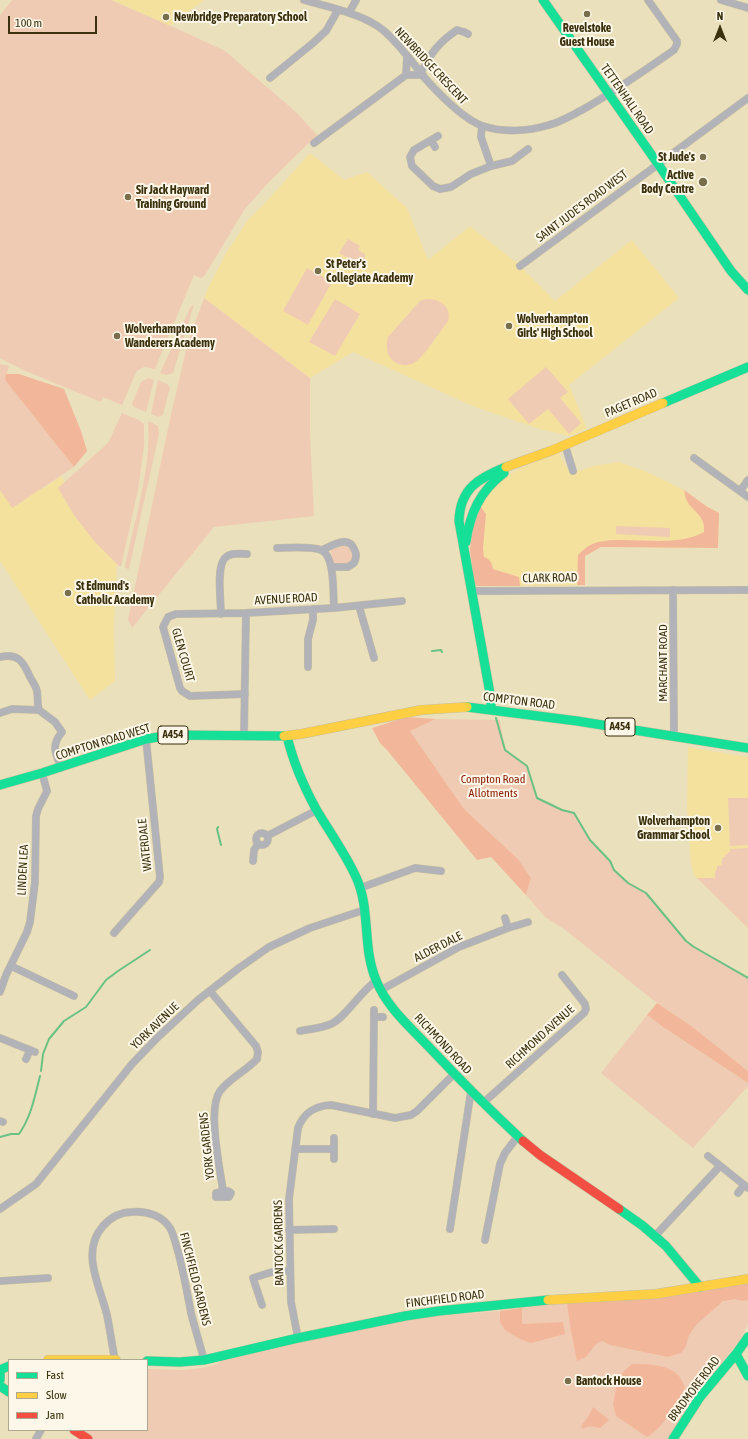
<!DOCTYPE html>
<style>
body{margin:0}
#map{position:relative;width:748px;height:1439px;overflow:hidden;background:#eae0bc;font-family:"Asap Condensed",sans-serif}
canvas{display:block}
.legend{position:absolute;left:8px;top:1359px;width:140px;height:72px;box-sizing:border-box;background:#fcf7e8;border:1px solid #afa891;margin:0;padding:5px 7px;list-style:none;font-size:12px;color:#3b310e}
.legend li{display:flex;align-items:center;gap:8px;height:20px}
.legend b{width:20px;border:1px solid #afa891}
.north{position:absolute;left:700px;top:8px;width:40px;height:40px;-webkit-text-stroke:3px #fcf7e8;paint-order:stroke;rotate:0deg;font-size:11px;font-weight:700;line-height:16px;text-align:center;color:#3b310e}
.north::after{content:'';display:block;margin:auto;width:14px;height:18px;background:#3b310e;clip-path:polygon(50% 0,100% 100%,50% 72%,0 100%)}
.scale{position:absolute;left:8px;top:16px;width:89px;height:18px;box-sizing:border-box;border:2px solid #3b310e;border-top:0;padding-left:5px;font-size:12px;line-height:14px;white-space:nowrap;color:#3b310e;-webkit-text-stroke:3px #fcf7e8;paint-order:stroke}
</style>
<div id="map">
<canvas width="748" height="1439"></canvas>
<ul class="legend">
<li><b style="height:5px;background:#16e098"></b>Fast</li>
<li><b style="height:5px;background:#ffcf43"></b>Slow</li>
<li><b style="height:5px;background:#f24e42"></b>Jam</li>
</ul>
<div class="north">N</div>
<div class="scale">100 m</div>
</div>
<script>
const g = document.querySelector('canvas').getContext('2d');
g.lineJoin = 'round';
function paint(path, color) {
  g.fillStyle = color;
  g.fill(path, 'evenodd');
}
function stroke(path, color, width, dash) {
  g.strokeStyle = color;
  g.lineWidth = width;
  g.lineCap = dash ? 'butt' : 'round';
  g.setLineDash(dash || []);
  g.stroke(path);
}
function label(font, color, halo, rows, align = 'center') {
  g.font = font + ' "Asap Condensed",sans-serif';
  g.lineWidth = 4;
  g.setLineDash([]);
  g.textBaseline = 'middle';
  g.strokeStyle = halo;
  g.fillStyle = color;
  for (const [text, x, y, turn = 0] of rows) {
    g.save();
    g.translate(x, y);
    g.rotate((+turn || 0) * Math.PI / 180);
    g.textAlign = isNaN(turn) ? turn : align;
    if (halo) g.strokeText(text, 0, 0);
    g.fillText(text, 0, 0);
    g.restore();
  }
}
const built = new Path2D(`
 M112 0H204L170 26Z
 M310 153 344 180 367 172 407 208 428 260 470 226 518 264 555 301 632 240 679 298 569 385 587 429 569 436 540 429 475 407 353 352 310 378 204 298 208 288 226 253 248 220 263 205Z
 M558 451 569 472 582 470 593 466 619 462 647 472 684 490 706 506 719 513 718 548 601 547 585 556V585L477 586 470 549 480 506 490 491 502 479 517 470Z
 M61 476 117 562 114 625 115 681 90 700 0 561V479L44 488Z
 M688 747 748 757V928L694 875 691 864 687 808Z`);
const green = new Path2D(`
 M12 0H111L191 35 225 51 296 112 317 135 268 183 244 210 205 275 201 278 194 275 155 369 144 367 137 371 135 375 122 405 103 397 101 402 23 370 0 358V15Z
 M348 239 360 246 358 250 365 254V258L361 265 339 253Z
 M307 268 332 282 308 325 283 311Z
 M204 298 310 378V433L314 516 214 527 132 628 128 620 170 419 188 342Z
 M335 299 360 314 335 356 309 342Z
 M426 299C440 298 452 307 448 321 441 330 423 358 415 362 408 367 399 366 392 360 386 353 386 345 388 337L420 301Z
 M194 305 173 373 166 375 160 373 191 306Z
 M0 364 9 366 5 380 74 467 12 508 0 490Z
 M546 367 568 392 560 398 581 423 569 434 548 409 529 424 508 399Z
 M148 378 154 380 146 412 134 407 132 404 141 382Z
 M158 380 167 384 170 387 163 415 158 417 151 414Z
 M122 413 139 420 144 424V446L138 490 121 566H119L94 541 74 515 58 488 108 443Z
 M149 421 158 426 159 434 129 569 125 568C133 524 152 468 148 423Z
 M616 526 670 528V537L616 534Z
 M341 543 352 547 355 559 348 566H334L330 549Z
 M436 719 500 720 505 750 527 766 537 798 562 810 574 813 590 840 610 861 614 870 628 883 646 893 686 941 694 947 748 978V1071L690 1025 657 1003 564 929 545 917 526 895 531 878 518 859 464 809 410 731Z
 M728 798H748V845L730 846Z
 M748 848V928L697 878H715V871L717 870V866L721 865 723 857H725V855L728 854V852H730V849Z
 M647 1015 663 1027 748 1083V1086L693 1148 601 1073Z
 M748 1282V1324L740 1339 689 1406 667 1439H92L77 1430H147V1369L183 1370 202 1368 217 1364 224 1359 276 1347 423 1317 500 1311 567 1302H603Z`);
const forest = new Path2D(`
 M6 374H19L64 389 81 431 87 451 74 467 5 380Z
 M684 490 706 506 719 513 718 548 601 547 585 556V585H577L578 555C581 552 584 549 587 547 597 540 611 540 623 540 649 540 681 545 704 532 706 515 692 512 686 499 685 497 685 493 684 490Z
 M480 506 486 514 483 549 484 557C490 559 492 563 493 569L519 577 520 586H477L474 583 470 549 474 522Z
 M406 717 436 719 410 731 464 809 518 859 531 878 526 895 491 857 477 860 387 750 380 743 372 728Z
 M657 1003 690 1025 748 1071V1083L663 1027 647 1015Z
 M748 1282V1300L743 1301 735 1299 723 1301 697 1324 689 1335 686 1346 681 1353 668 1357 610 1345 602 1341 596 1344 586 1357 577 1361 570 1326 567 1302H603Z
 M522 1308V1324L563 1322 565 1334 531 1343 520 1339 505 1330 500 1322V1311Z
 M632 1364C646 1364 668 1364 678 1375 681 1378 683 1383 685 1387 676 1405 664 1427 647 1437L616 1416 613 1404 616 1388 622 1373Z
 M593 1407 609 1420 600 1428C594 1427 588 1425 583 1429L581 1426 588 1417Z`);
const stream = new Path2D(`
 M432 651 441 650 442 652
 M496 718 505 750 527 766 537 798 562 810 574 813 590 840 610 861 614 870 628 883 646 893 686 941 694 947 748 978
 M218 827 217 829 221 845
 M41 1071 43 1054 49 1039 64 1021 86 1007 106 980 118 971 150 950
 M0 1137 11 1134H19C31 1117 35 1096 40 1076`);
const street = new Path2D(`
 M304 0C328 7 363 14 383 30 398 43 411 60 423 76 437 92 464 120 483 126 504 133 529 131 549 125 561 122 572 115 582 110 614 92 644 71 674 50L677 44V41L648 0
 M721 0 748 8
 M349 13 356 0
 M421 72C432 52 438 43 457 30L464 32 468 34
 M406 75H423
 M270 78 313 43 326 31 338 10
 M482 126 481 137 491 166
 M438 136 414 150 410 157 412 166 433 186 440 189 451 187 471 174 491 166 512 161 528 149
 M431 140 435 147
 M314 143 406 75 407 56
 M520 266 748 98
 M565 445 573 471
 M694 458 748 497
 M740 491 748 480
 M277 548C288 548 311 546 321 550 335 555 333 594 334 608
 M322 550C333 545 349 534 355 551 357 555 356 559 354 563L348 567H332
 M673 590 674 736
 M472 591 748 590
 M359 606 374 658
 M221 614C221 601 216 567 225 558 231 552 239 554 247 554
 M0 657C18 653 23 661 30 677 32 681 36 686 37 691 38 697 37 704 39 710L55 722 62 732C51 745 55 753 61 767
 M308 667V639L313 620V609
 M245 694 190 696 182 691 180 688 163 627 168 617 176 614 246 613
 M0 713 12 709 39 710
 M244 735 246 613 334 608 402 601
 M256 839a6 6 0 1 1 12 0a6 6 0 1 1-12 0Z
 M267 836 317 810
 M253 861 254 850 258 844
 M360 888 415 868 441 871
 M505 918 508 928
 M114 933 159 882 160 877 146 739
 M11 966 74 996
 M381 990 459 947 508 928 528 922
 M210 991 256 1046 258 1052 257 1059C246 1071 230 1078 220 1091 207 1109 220 1168 223 1191H228L231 1193 229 1197H216V1193L223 1191
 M0 992 6 975 27 932 30 922 35 882 36 816 38 809 47 791 42 773
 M374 1017H383
 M300 1031C310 1029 322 1028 331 1024 346 1017 360 992 376 981
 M0 1038 35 1052
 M26 1059 30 1050
 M483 1103 584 1013 586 1009 585 1004 562 975
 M373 1114 374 1010
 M0 1121 3 1122
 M334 1138V1159
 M295 1149H334
 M708 1156 748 1188
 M738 1193 744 1185
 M0 1209 36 1184 132 1064 157 1038 198 1000 239 968 269 947 310 928 364 910
 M450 1229 471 1091
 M289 1230 334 1229
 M655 1236 720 1166
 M485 1240 500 1164 505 1153 518 1136
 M0 1281 48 1278
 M262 1305 253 1278 272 1272 290 1271
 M298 1338 291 1302 289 1199 298 1128C304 1112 315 1106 331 1105L395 1118 411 1115 417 1111 454 1074
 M115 1360C112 1345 110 1330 107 1315 100 1286 80 1252 103 1226 111 1217 120 1212 132 1212 146 1211 162 1215 170 1228 173 1233 175 1241 177 1248 183 1269 187 1291 191 1313 195 1329 200 1344 204 1360
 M36 1439 41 1430`);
const fast = new Path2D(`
 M543 0 658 164 731 271 748 290
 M663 403 748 367
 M466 542C470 513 480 491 504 473
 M467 707 577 721 748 748
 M491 710V699L459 521C460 488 479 478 506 467
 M287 736C293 762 303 785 316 809 329 831 345 853 356 877 371 909 362 947 376 980 386 1006 410 1027 428 1046 459 1079 490 1110 523 1141
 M0 785 42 773 146 739 171 735 284 736
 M619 1209 643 1226 666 1246 700 1287
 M736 1354 748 1376
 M147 1361 180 1362 204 1360 298 1338 405 1316 439 1311 548 1300
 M0 1380V1370L9 1366
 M0 1386 9 1392
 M673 1439 700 1397 736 1354 748 1337`);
const slow = new Path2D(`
 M506 467 553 450 663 403
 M284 736 301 734 421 710 467 707
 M548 1300 656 1294 748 1279
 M48 1360H116`);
const jam = new Path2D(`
 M523 1141 540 1155 619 1209
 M74 1430 88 1439`);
const markers = [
 [587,14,4,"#786e4b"],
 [166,17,4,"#786e4b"],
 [703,157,4,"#786e4b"],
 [703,182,5,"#786e4b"],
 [128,197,4,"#786e4b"],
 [318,271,4,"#786e4b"],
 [509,326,4,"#786e4b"],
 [117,336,4,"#786e4b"],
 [68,593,4,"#786e4b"],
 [718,828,4,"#786e4b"],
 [568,1381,4,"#786e4b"]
];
const shields = [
 [620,727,30],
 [173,735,30]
];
const shieldNames = [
 ["A454",620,727],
 ["A454",173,735]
];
const poiNames = [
 ["Newbridge Preparatory School",174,17],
 ["Revelstoke",587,28,"center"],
 ["Guest House",587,42,"center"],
 ["St Jude's",695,157,"right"],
 ["Active",694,175,"right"],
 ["Body Centre",694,189,"right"],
 ["Sir Jack Hayward",136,190],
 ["Training Ground",136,204],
 ["St Peter's",326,264],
 ["Collegiate Academy",326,278],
 ["Wolverhampton",517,319],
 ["Girls' High School",517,333],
 ["Wolverhampton",125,329],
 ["Wanderers Academy",125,343],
 ["St Edmund's",76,586],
 ["Catholic Academy",76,600],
 ["Wolverhampton",710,821,"right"],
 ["Grammar School",710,835,"right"],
 ["Bantock House",576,1381]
];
const streetNames = [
 ["NEWBRIDGE CRESCENT",431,66,47],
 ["TETTENHALL ROAD",627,99,55],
 ["SAINT JUDE'S ROAD WEST",582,206,-37],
 ["PAGET ROAD",631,403,-23],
 ["CLARK ROAD",550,578,-1],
 ["AVENUE ROAD",286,599,-3],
 ["GLEN COURT",183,655,74],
 ["MARCHANT ROAD",663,663,-90],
 ["COMPTON ROAD",519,701,7],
 ["COMPTON ROAD WEST",103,742,-17],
 ["WATERDALE",145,845,-96],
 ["LINDEN LEA",23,870,-87],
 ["ALDER DALE",438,947,-27],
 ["YORK AVENUE",155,1026,-44],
 ["RICHMOND AVENUE",540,1037,-42],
 ["RICHMOND ROAD",443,1044,47],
 ["YORK GARDENS",207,1146,-96],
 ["BANTOCK GARDENS",279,1243,-91],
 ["FINCHFIELD GARDENS",195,1279,76],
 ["FINCHFIELD ROAD",445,1299,-7],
 ["BRADMORE ROAD",694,1389,-53]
];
const parkNames = [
 ["Compton Road",493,779],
 ["Allotments",493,793]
];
paint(built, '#f4e19e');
paint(green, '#f0cbb3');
paint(forest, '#f2b79a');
stroke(stream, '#69c283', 2);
stroke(street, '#c7bea0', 8);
stroke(fast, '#c7bea0', 10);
stroke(slow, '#c7bea0', 10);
stroke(jam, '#c7bea0', 10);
stroke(street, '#b2b3b8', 7);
stroke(fast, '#16e098', 9);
stroke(slow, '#ffcf43', 9);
stroke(jam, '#f24e42', 9);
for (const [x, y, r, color] of markers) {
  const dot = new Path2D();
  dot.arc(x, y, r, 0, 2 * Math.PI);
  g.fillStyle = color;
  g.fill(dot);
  stroke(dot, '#fcf7e8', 1.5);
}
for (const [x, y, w] of shields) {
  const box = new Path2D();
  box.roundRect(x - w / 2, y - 9, w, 18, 3);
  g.fillStyle = '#fcf7e8';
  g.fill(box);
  stroke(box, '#3b310e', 1);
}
label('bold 11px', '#3b310e', null, shieldNames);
label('bold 12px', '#3b310e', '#fcf7e8', poiNames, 'left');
label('12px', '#3b310e', '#fcf7e8', streetNames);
label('12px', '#8c1d04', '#fcf7e8', parkNames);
</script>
